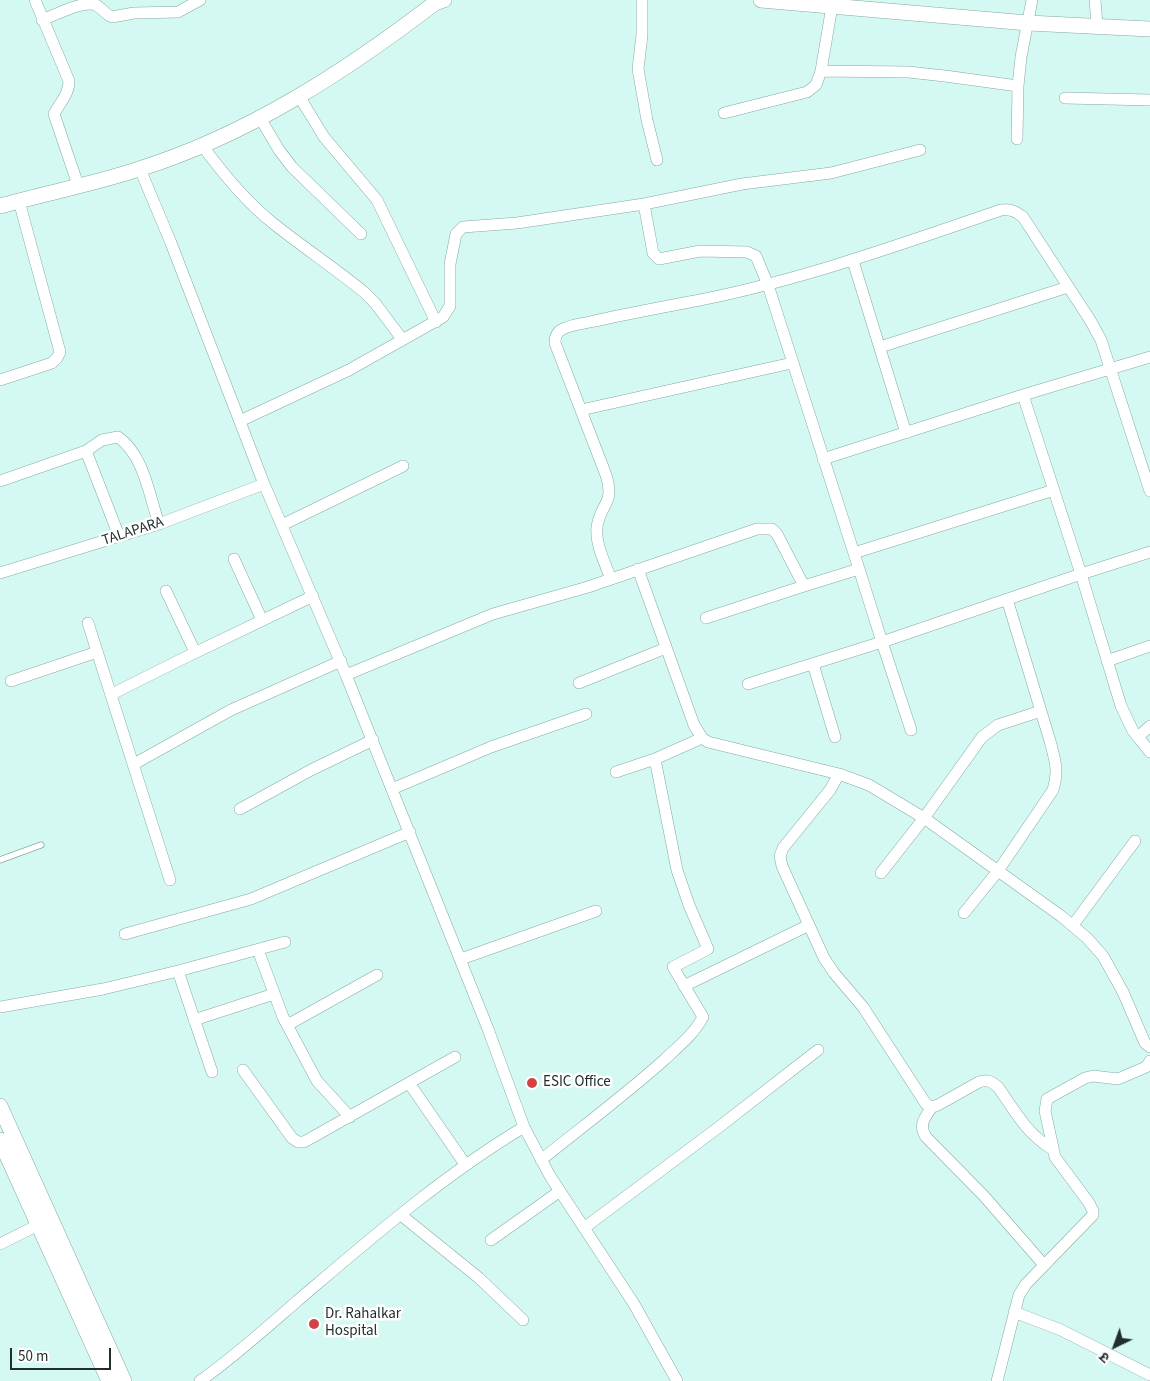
<!DOCTYPE html>
<meta charset="utf-8">
<style>
body{margin:0}
#map{position:relative;width:1150px;height:1381px;overflow:hidden;background:#d3f9f2;font-family:"Source Sans 3","Noto Sans Devanagari",sans-serif}
canvas{display:block}
.north{position:absolute;left:1090px;top:1321px;width:50px;height:50px;-webkit-text-stroke:4px #fff;paint-order:stroke;rotate:222deg;font-size:14px;font-weight:700;line-height:20px;text-align:center;color:#202f2d}
.north::after{content:'';display:block;margin:auto;width:18px;height:22px;background:#202f2d;clip-path:polygon(50% 0,100% 100%,50% 72%,0 100%)}
.scale{position:absolute;left:10px;top:1348px;width:101px;height:22px;box-sizing:border-box;border:2px solid #202f2d;border-top:0;padding-left:6px;font-size:15px;line-height:18px;white-space:nowrap;color:#202f2d;-webkit-text-stroke:4px #fff;paint-order:stroke}
</style>
<div id="map">
<canvas width="1150" height="1381"></canvas>
<div class="north">उ</div>
<div class="scale">50 m</div>
</div>
<script>
const g = document.querySelector('canvas').getContext('2d');
g.lineJoin = 'round';
function stroke(path, color, width, dash) {
  g.strokeStyle = color;
  g.lineWidth = width;
  g.lineCap = dash ? 'butt' : 'round';
  g.setLineDash(dash || []);
  g.stroke(path);
}
function label(font, color, halo, rows, align = 'center') {
  g.font = font + ' "Source Sans 3",sans-serif';
  g.lineWidth = 5;
  g.setLineDash([]);
  g.textBaseline = 'middle';
  g.strokeStyle = halo;
  g.fillStyle = color;
  for (const [text, x, y, turn = 0] of rows) {
    g.save();
    g.translate(x, y);
    g.rotate((+turn || 0) * Math.PI / 180);
    g.textAlign = isNaN(turn) ? turn : align;
    if (halo) g.strokeText(text, 0, 0);
    g.fillText(text, 0, 0);
    g.restore();
  }
}
const lane = new Path2D(`
 M0 860 41 845`);
const street = new Path2D(`
 M35 0 69 81C69 95 60 102 54 114L78 185
 M642 0V35L638 69 647 120 657 160
 M1095 0 1097 25
 M42 20C55 15 83 0 96 5 102 8 105 14 112 17L134 13 178 12 200 0
 M821 71 908 72 945 76 1018 86
 M299 96 324 137 377 200 436 322
 M1065 98 1150 100
 M724 113 807 92 816 85 821 71 832 6
 M260 118 279 150 292 167 361 234
 M1017 139 1018 86 1021 57 1032 0
 M202 145C223 174 246 202 274 224 304 248 336 269 365 293L375 303 402 339
 M140 169 171 243 264 484 346 675 493 614 588 587 757 529H772L777 534 804 586 859 569 882 642 748 684
 M644 204 653 253 659 259 700 251 747 252 756 256 768 285 859 569
 M853 261 906 433
 M880 347 1068 287
 M0 380 52 363 57 358 60 352 19 201
 M1023 395 1081 574 1121 706 1133 731 1150 752
 M581 410 792 363
 M240 421 349 370 443 317 450 306V264L456 234 463 227 517 223 644 204 742 184 831 173 920 150
 M86 451 119 536
 M823 459 1023 395 1150 357
 M0 481 86 451 102 440 118 437C144 455 149 495 159 524
 M282 525 403 466
 M854 553 1054 490
 M234 559 262 620
 M638 569 694 725 702 738 708 742 839 774 869 785 924 818 1061 916 1087 938 1103 956 1123 992 1145 1043 1150 1047
 M0 573 159 524 264 484
 M611 579C605 563 595 544 597 527 601 502 615 505 606 475L555 343C555 337 556 333 561 330 569 325 581 324 590 322 621 315 653 309 684 303 793 283 896 246 1001 210 1011 209 1015 211 1023 217L1090 320 1101 340 1150 491
 M166 591 195 652
 M706 618 804 586
 M88 623 170 880
 M1107 661 1150 646
 M813 664 835 737
 M346 675 488 1029 524 1127 550 1176 634 1304 677 1381
 M11 681 97 652
 M579 683 666 648
 M112 694 182 659 313 596
 M911 730 882 642 1081 574 1150 552
 M1138 737 1150 726
 M134 764 231 710 341 661
 M616 772 655 759 702 738
 M839 774 830 790 783 848 780 856 782 866 824 958 834 973 863 1007 926 1104 932 1107 938 1105 979 1082C987 1079 991 1081 998 1087 1015 1111 1026 1133 1052 1149
 M392 789 491 747 586 714
 M240 809 311 770 373 740
 M881 873 924 818 982 737 998 725 1041 711
 M964 913 998 871 1053 790C1059 771 1055 760 1050 741L1007 599
 M1073 925 1135 841
 M125 934 251 899 410 832
 M258 950 283 1017 285 1021 291 1023 377 975
 M461 959 596 911
 M178 971 212 1072
 M684 986 809 925
 M0 1007 103 989 178 971 285 942
 M194 1020 274 994
 M285 1021 317 1081 350 1117
 M243 1070 292 1138 298 1142H304L455 1057
 M409 1083 465 1164
 M932 1107C925 1117 918 1125 926 1137L984 1196 1044 1265
 M541 1160C582 1127 625 1095 664 1060 678 1047 694 1034 703 1017L673 967 708 949 689 905 677 870 655 759
 M401 1215 479 1278 523 1320
 M584 1228 719 1127 818 1050
 M491 1240 560 1191
 M0 1244 38 1225
 M1014 1312 1061 1330 1150 1375
 M200 1381C234 1357 265 1329 296 1302 369 1240 442 1176 524 1127
 M997 1381 1019 1295 1026 1284 1093 1215V1211L1089 1203 1055 1157 1045 1111 1047 1099 1085 1078 1093 1076 1118 1079 1146 1067 1150 1061`);
const secondary = new Path2D(`
 M761 0 1028 23 1150 29
 M0 206C46 193 94 184 139 169 248 135 346 71 435 3L444 0
 M0 1106 124 1381
 M0 1140 109 1381`);
const markers = [
 [532,1083,6,"#d24246"],
 [314,1324,6,"#d24246"]
];
const streetNames = [
 ["TALAPARA",133,532,-18]
];
const poiNames = [
 ["ESIC Office",543,1083],
 ["Dr. Rahalkar",325,1315],
 ["Hospital",325,1332]
];
stroke(lane, '#85a9a3', 7);
stroke(street, '#85a9a3', 12);
stroke(secondary, '#85a9a3', 16);
stroke(lane, '#fff', 5.5);
stroke(street, '#fff', 11);
stroke(secondary, '#fff', 15);
for (const [x, y, r, color] of markers) {
  const dot = new Path2D();
  dot.arc(x, y, r, 0, 2 * Math.PI);
  g.fillStyle = color;
  g.fill(dot);
  stroke(dot, '#fff', 2);
}
label('15px', '#202f2d', '#fff', streetNames);
label('15px', '#202f2d', '#fff', poiNames, 'left');
</script>
